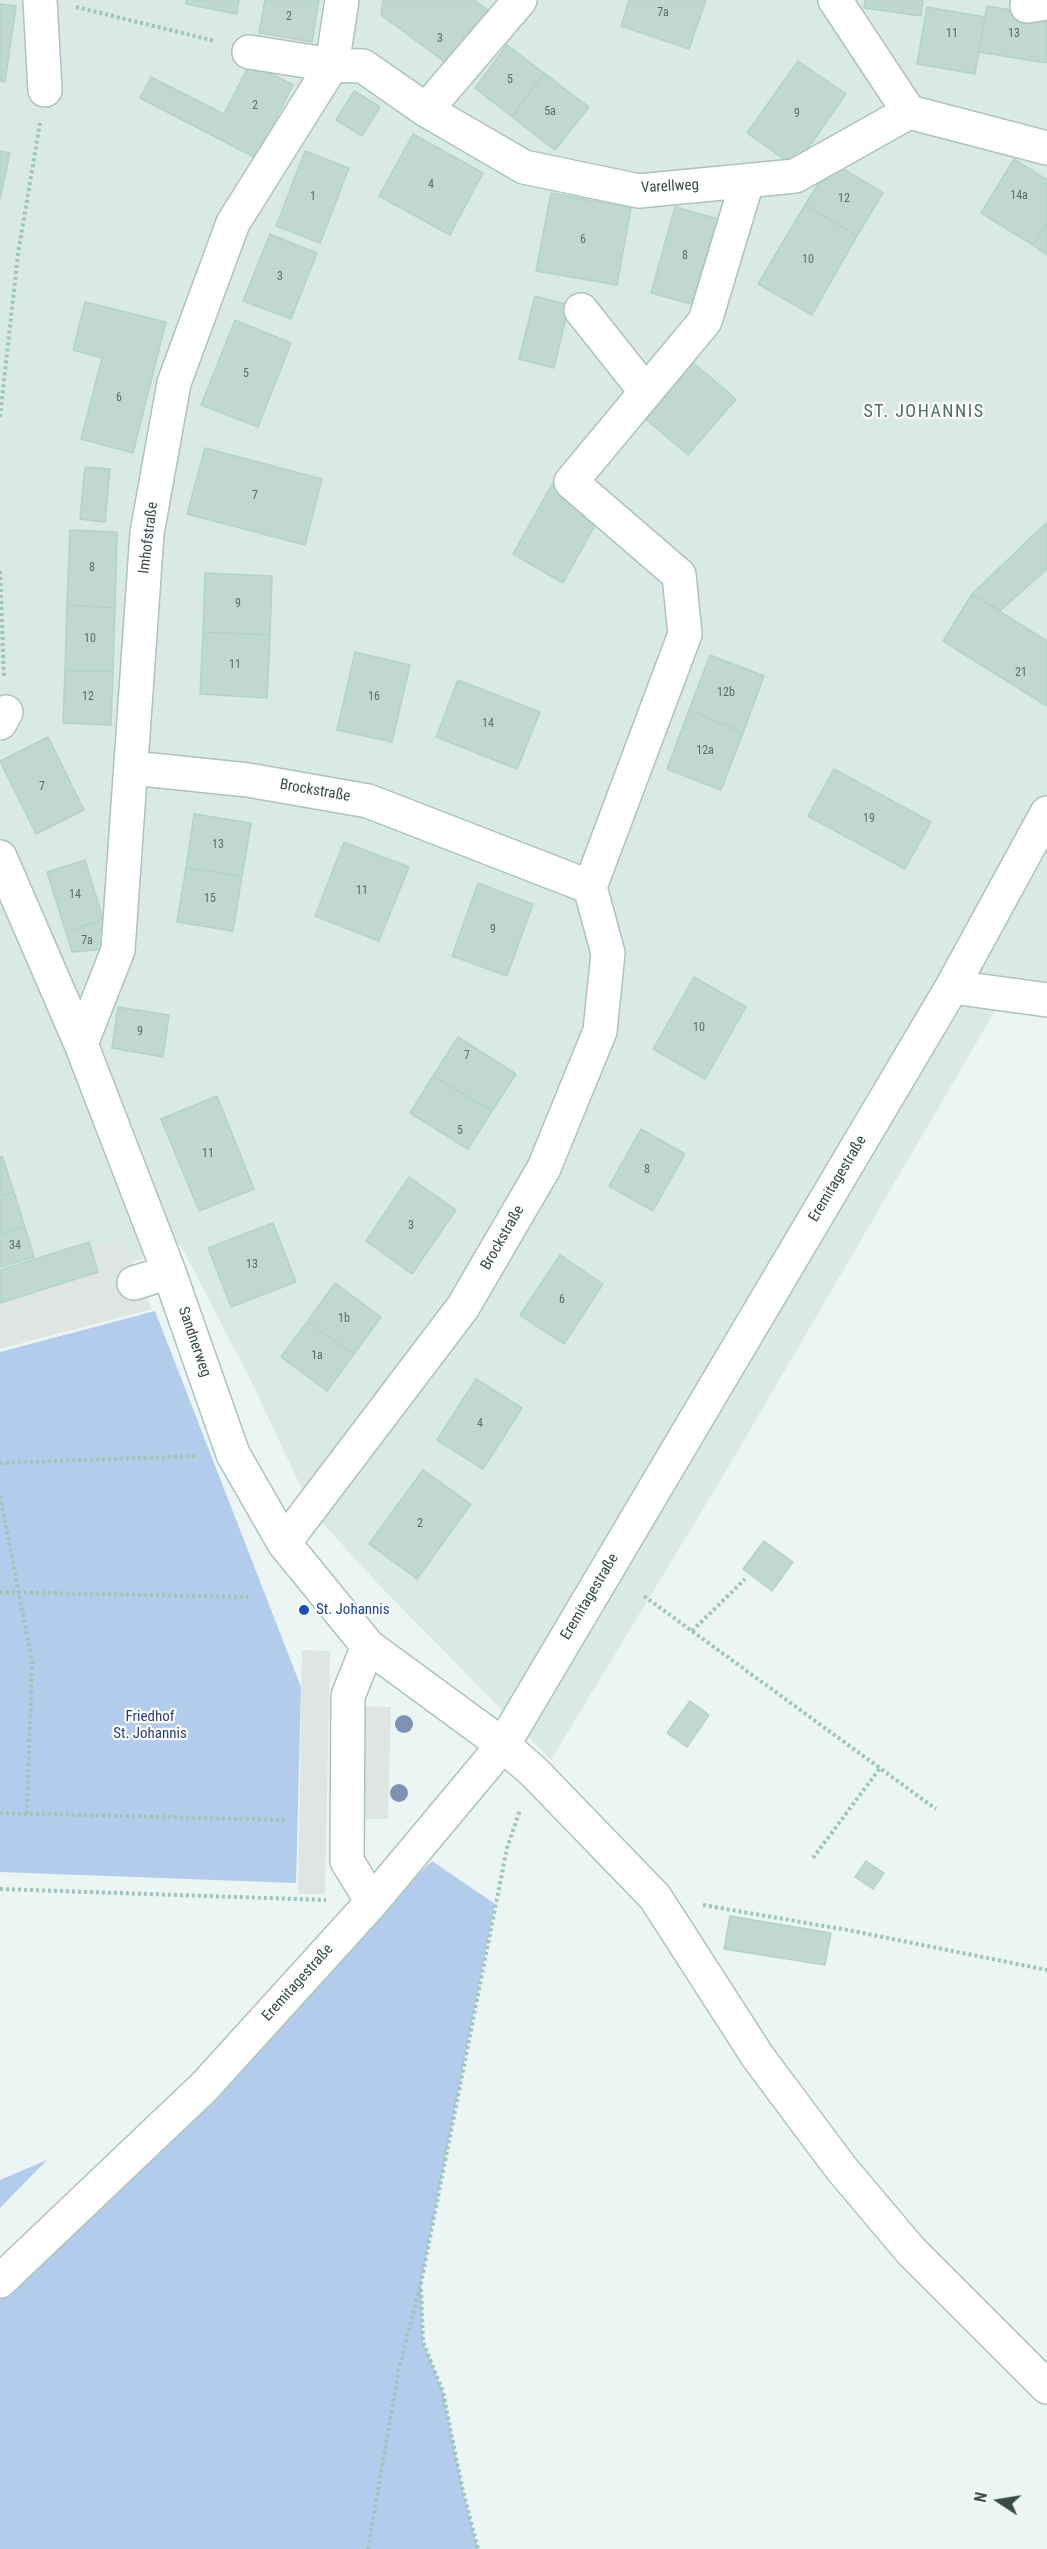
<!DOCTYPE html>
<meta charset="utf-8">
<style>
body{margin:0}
#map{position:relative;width:1047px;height:2549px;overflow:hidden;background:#ebf6f4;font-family:"Roboto Condensed",sans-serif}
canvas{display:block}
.north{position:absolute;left:969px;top:2471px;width:60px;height:60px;-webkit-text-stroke:4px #fff;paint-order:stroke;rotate:282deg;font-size:16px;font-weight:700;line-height:24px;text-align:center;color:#384b45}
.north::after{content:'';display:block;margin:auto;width:21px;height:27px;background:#384b45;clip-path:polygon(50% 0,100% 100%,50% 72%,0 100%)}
</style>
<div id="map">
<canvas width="1047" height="2549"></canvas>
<div class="north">N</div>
</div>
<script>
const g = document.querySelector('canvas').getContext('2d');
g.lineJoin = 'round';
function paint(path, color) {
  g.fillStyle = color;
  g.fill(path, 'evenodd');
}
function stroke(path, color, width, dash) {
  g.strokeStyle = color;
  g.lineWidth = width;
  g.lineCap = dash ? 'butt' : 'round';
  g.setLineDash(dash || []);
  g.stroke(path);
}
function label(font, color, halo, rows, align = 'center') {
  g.font = font + ' "Roboto Condensed",sans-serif';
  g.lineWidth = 4.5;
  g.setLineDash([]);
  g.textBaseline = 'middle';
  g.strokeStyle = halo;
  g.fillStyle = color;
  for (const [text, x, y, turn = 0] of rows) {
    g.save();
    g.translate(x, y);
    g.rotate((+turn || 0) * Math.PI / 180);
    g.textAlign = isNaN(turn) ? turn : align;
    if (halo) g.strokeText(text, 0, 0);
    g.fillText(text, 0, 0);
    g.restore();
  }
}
const residential = new Path2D(`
 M0 0H1047V1014L999 1004 726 1471 551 1760 382 1588 313 1513 252 1383 180 1244 0 1313Z`);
const green = new Path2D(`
 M155 1311 301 1687 296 1883 0 1872V1352Z
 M432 1861 495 1904 421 2283 423 2342 443 2392 462 2487 478 2549H0V2281Z
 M47 2160 0 2208V2180Z`);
const parking = new Path2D(`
 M123 1239 152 1309 0 1349V1280Z
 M302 1650 330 1651 325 1894H298Z
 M365 1706 391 1707 388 1819H361Z`);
const building = new Path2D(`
 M186 0H239L237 14 186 4Z
 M265 0H319L312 42 259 33Z
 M383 0H474L489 11 446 63 381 15Z
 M629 0H706L689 49 621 26Z
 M865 0H923L921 16 864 8Z
 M0 4 16 6 5 82 0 81Z
 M987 6 1047 16 1046 63 979 52Z
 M927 7 985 17 975 74 917 64Z
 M507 45 544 73 512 117 475 88Z
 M798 61 846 94 795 167 747 133Z
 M250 63 293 85 256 158 140 98 151 77 224 114Z
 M544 73 589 107 555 150 512 117Z
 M354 91 380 107 362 136 336 120Z
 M413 134 483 173 450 235 379 196Z
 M0 151 10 153 0 199Z
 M305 151 349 168 320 243 276 226Z
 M1014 159 1047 180V224L1033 245 981 213Z
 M832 162 883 193 857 236 805 205Z
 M551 193 631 208 617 285 536 271Z
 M805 205 857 236 812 315 758 284Z
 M675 207 718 219 695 305 651 293Z
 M1047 224V255L1033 245Z
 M270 234 317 253 291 319 243 301Z
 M535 296 569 305 554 368 519 359Z
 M85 302 166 322 133 453 81 439 102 358 73 350Z
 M235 320 291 343 258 427 201 405Z
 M689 359 736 399 688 455 642 416Z
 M205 448 322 479 305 545 187 514Z
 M85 467 110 469 105 522 80 519Z
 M552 484 602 513 563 583 513 554Z
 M1047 522V569L1000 611 972 594Z
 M70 530 117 532 115 608 67 605Z
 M205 573 272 576 270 635 203 632Z
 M972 594 1047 641V706L943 641Z
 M67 605 115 608 113 671H65Z
 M203 632 270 635 267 698 200 694Z
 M355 652 410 665 392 742 337 730Z
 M710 655 764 676 743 733 689 710Z
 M65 671H113L111 725 63 723Z
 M458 680 540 712 517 769 436 737Z
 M689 710 743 733 721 790 667 769Z
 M48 737 84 810 36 834 0 761Z
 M834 769 931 822 905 869 808 816Z
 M194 814 251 823 242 876 186 868Z
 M344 842 409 867 379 941 315 916Z
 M85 860 103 919 66 932 47 872Z
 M186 868 242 876 233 931 177 922Z
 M478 883 533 904 507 976 452 956Z
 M103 919 106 949 72 952 66 932Z
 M694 977 746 1007 705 1079 653 1049Z
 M118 1007 169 1015 163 1057 112 1048Z
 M458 1037 516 1074 492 1111 433 1076Z
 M433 1076 492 1111 468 1149 410 1113Z
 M217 1096 254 1189 199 1211 161 1119Z
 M641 1129 685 1154 653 1211 609 1186Z
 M2 1156 14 1192 0 1196V1157Z
 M409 1177 456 1210 412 1274 366 1241Z
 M14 1192 25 1227 0 1235V1196Z
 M273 1223 296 1282 231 1307 208 1248Z
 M25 1227 34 1257 0 1267V1235Z
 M89 1242 98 1272 0 1303V1270Z
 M560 1255 603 1284 564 1344 520 1315Z
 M335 1283 381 1317 354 1354 307 1322Z
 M307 1322 354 1354 327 1391 281 1357Z
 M476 1379 522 1408 483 1469 437 1440Z
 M423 1470 471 1504 417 1579 369 1544Z
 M764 1541 793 1562 772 1591 743 1569Z
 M690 1701 709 1715 687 1747 667 1733Z
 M866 1861 884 1873 873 1889 855 1877Z
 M730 1916 831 1933 825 1965 724 1949Z`);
const path = new Path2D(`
 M76 7 215 41
 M0 417 18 254 40 123
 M0 571 4 678
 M0 1463 197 1456
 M0 1496 32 1661 27 1814
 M0 1592 248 1597
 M644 1596 936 1809
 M692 1631 745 1579
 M0 1813 287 1820
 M813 1858 880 1768
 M0 1889 326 1900
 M703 1905 853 1931 1047 1970
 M421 2289 423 2342 443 2392 462 2487 478 2549
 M368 2549 399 2368 421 2283 507 1848 520 1810`);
const minor = new Path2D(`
 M40 0 45 90
 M835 0 909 112
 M1027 6 1047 3
 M249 52 332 65 363 66 426 110 524 167 639 191 795 176 909 112 1047 148
 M426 110 520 0
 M581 310 646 392
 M0 723 6 712
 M132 768 248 780 368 801 590 887
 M0 857 81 1044 169 1272 233 1454 284 1543 368 1646 503 1745 534 1772 655 1897 758 2057 841 2168 911 2251 1047 2387
 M952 987 1047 1000
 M81 1044 118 950 147 533 174 383 233 223 332 65 342 0
 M134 1283 169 1272
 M284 1543 463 1307 544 1168 600 1031 608 953 590 887 685 634 679 575 571 482 705 321 747 182
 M368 1646 348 1696 347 1861 372 1902
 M0 2281 205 2086 372 1902 503 1745 952 987 1047 813`);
const trees = [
 [404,1724],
 [399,1793]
];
const markers = [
 [304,1610,6,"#1a4fb4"]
];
const numberNames = [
 ["7a",663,13],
 ["2",289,17],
 ["11",952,34],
 ["13",1014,34],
 ["3",440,39],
 ["5",510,80],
 ["2",255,106],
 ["5a",550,112],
 ["9",797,114],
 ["4",431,185],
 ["14a",1019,196],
 ["1",313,197],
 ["12",844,199],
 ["6",583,240],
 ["8",685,256],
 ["10",808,260],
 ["3",280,277],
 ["5",246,374],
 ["6",119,398],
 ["7",255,496],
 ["8",92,568],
 ["9",238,604],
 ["10",90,639],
 ["11",235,665],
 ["21",1021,673],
 ["12b",726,693],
 ["12",88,697],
 ["16",374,697],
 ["14",488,724],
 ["12a",705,751],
 ["7",42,787],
 ["19",869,819],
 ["13",218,845],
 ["11",362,891],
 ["14",75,895],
 ["15",210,899],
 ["9",493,930],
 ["7a",87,941],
 ["10",699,1028],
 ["9",140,1032],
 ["7",467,1056],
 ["5",460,1131],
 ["11",208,1154],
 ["8",647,1170],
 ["3",411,1226],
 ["34",15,1246],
 ["13",252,1265],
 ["6",562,1300],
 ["1b",344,1319],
 ["1a",317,1356],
 ["4",480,1424],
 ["2",420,1524]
];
const streetNames = [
 ["Varellweg",670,187,-3],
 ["Imhofstraße",149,538,-83],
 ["Brockstraße",315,791,10],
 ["Eremitagestraße",838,1179,-59],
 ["Brockstraße",503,1238,-60],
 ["Sandnerweg",194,1342,71],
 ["Eremitagestraße",590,1597,-59],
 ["Eremitagestraße",298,1983,-48]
];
const transitNames = [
 ["St. Johannis",316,1610]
];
const parkNames = [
 ["Friedhof",150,1717],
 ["St. Johannis",150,1734]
];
const quarterNames = [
 ["ST. JOHANNIS",924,412]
];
paint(residential, '#d9eae6');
paint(green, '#b3cceb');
paint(parking, '#dfe5e3');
paint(building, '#c0d8d1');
stroke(building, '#b3d3ca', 1.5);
stroke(minor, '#adc2bd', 36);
stroke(path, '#9ec4bb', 4, [3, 3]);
stroke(minor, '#fff', 33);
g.fillStyle = '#8092b4';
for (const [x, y] of trees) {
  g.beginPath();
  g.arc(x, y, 9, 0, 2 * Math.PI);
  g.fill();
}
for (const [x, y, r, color] of markers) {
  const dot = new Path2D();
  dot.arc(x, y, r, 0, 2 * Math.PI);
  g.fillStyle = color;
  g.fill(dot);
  stroke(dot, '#fff', 2);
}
label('12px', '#5a6e68', null, numberNames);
label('15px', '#384b45', '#fff', streetNames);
label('15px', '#164399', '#fff', transitNames, 'left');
label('15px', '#284080', '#fff', parkNames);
g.letterSpacing = '1.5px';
label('18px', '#4f6e65', '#fff', quarterNames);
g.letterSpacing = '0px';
</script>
